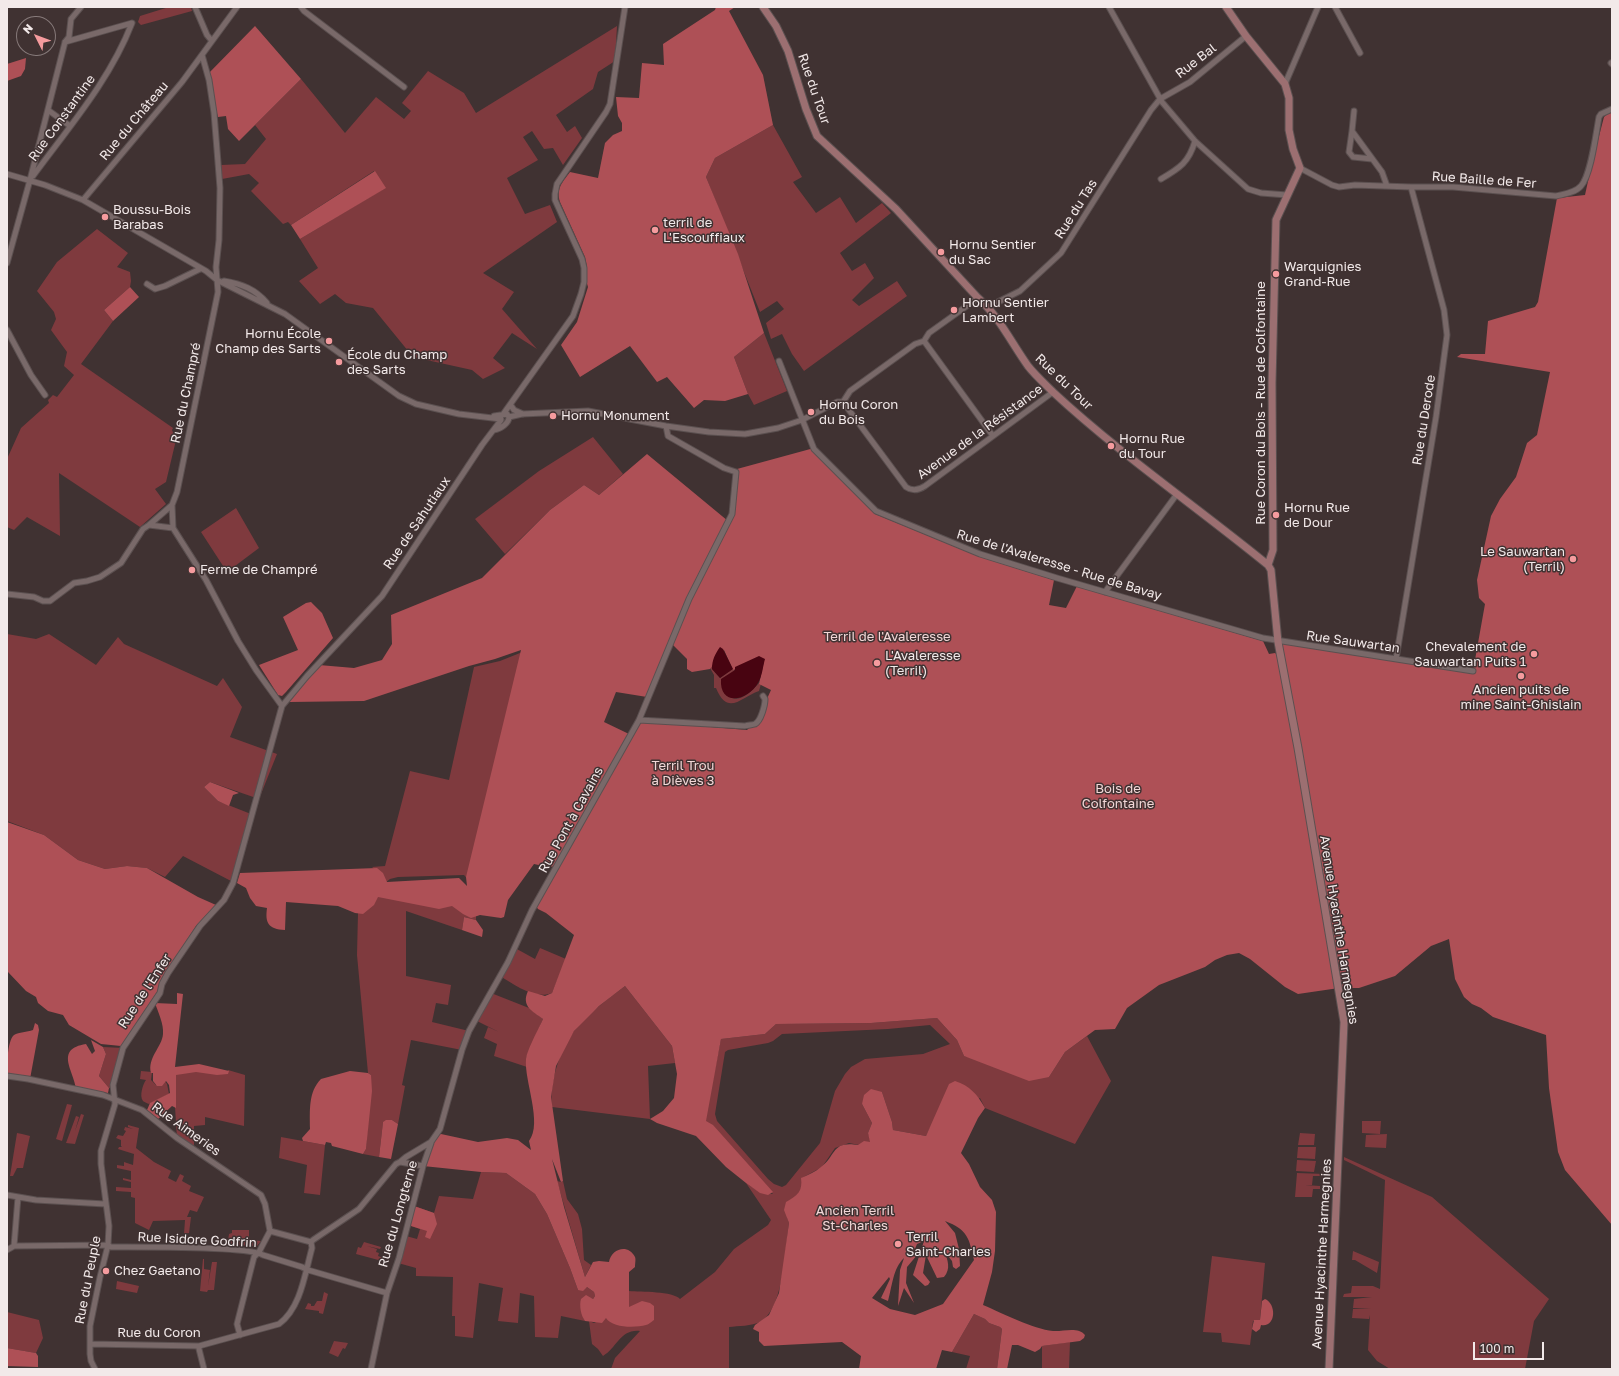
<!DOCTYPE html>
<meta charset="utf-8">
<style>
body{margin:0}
#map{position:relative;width:1619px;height:1376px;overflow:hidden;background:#403232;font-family:"Golos Text",sans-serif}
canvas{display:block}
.frame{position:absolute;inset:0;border:8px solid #f2e9e9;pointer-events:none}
.north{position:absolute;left:16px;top:16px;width:40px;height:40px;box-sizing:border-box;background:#403232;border:1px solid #877b7b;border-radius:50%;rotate:312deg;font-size:11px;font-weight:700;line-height:16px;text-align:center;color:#f2e9e9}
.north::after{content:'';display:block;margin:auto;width:14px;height:18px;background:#f59b9e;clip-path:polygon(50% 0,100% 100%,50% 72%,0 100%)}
.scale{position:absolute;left:1473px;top:1342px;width:71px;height:18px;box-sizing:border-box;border:2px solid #f2e9e9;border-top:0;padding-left:5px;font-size:12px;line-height:14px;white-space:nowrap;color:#f2e9e9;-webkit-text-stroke:3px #403232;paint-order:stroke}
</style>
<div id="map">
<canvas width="1619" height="1376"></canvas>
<div class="frame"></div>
<div class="north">N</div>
<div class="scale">100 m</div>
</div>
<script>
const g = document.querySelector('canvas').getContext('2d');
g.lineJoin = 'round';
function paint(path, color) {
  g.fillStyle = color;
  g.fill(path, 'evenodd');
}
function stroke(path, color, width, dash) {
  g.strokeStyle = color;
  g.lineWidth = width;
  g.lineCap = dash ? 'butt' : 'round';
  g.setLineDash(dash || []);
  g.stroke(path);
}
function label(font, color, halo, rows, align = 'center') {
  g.font = font + ' "Golos Text",sans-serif';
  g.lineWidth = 3;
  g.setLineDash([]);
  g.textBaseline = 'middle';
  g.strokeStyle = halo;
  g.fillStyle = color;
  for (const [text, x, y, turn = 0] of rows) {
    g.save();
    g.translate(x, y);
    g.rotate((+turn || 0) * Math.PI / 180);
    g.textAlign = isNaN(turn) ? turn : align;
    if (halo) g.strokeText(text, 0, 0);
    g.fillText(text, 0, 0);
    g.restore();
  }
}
const green = new Path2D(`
 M169 7H191L192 11 141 25 138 22 140 16Z
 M617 26 615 61 598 72 593 89 556 115 567 132 575 126 582 138 563 165 553 148 544 149 532 131 523 137 538 160 507 178 525 214 550 205 557 222 483 273 514 292 502 309 537 349 512 333 493 358 505 368 483 379 472 370 413 357 373 308 346 303 335 294 320 304 299 281 318 268 300 239 385 188 374 171 291 225 288 222 283 224 251 191 259 183 249 174 222 179 221 165 245 164 266 139 255 125 301 79 345 133 376 97 404 119 411 111 402 103 428 71 464 93 476 113Z
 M773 125 802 177 793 182 816 213 840 197 856 223 882 203 891 213 840 253 852 271 865 263 874 278 852 300 859 306 897 281 907 296 804 371 792 354 782 334 771 339 766 323 784 309 777 301 760 312 706 177 715 158Z
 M97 229 128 253 117 267 130 272 131 281 130 287 104 310 113 321 81 364 173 428 172 430 176 440 166 482 155 489 166 504 140 527 59 473 60 536 27 517 14 530 7 527V459L21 428 49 403 48 400 53 395 57 397 74 375 64 366 67 352 51 330 56 319 54 312 37 291 57 262Z
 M764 333 787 391 754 405 748 394 734 357Z
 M593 437 623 474 599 495 584 485 550 510 505 554 475 519 539 471Z
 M236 508 259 548 227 572 201 532Z
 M7 634 36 639 49 634 96 665 118 637 124 644 217 686 223 678 242 707 230 737 277 754 259 799 210 782 204 787 218 801 251 814 231 881 183 856 165 877 147 868 127 866 105 869 78 860 44 835 7 821Z
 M525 651 472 884 464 875 398 877 390 879 385 883 457 902 476 914V920L464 917 462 930 406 911V976L451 985 448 1005 436 1003 432 1022 469 1031 462 1050 411 1040 402 1085 405 1086 398 1124 392 1120 383 1122 379 1157 363 1154 366 1149 371 1075 368 1073 357 955 358 913 378 872 372 867 385 866 410 771 449 780 474 667 500 661Z
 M712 663V669L720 678 735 667V669L723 691C736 707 748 695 759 683L761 684 759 691C741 697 728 717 716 688H714V675L710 668Z
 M515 948 535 959 540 948 566 959 552 993C535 1000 515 985 500 976Z
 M625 986 672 1046 675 1063 648 1066 650 1119 552 1107C549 1083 560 1050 574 1031 588 1013 608 999 625 986Z
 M491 993 529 1008 543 1019 526 1058 527 1067 494 1056 497 1044 484 1038 488 1027 499 1032 475 1020Z
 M937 1018 957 1040 964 1056 1049 1077 1065 1052 1087 1036 1111 1081 1075 1144 985 1108 980 1098 931 1126 926 1136 893 1130 892 1122 882 1092 862 1104 872 1123 868 1133 871 1142 859 1145 849 1143 835 1148 822 1167 802 1178V1186L787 1217 789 1223C785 1249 784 1309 760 1322 752 1326 738 1326 729 1327V1369H611L615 1358 640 1331C620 1329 617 1348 603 1356L598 1349 592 1344 589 1321 594 1323 629 1308V1291C641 1292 673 1291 680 1299L715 1272 734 1249 768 1225 771 1220 746 1183C758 1191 760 1193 773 1194L713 1128 704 1123 721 1039 765 1034 776 1024 871 1023ZM930 1025 950 1044 923 1054 865 1059 851 1067 845 1074 835 1091 820 1143 786 1185 782 1187 774 1184 768 1179 717 1121 715 1114 725 1052 728 1050 768 1043 773 1041 782 1034 888 1029Z
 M103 1047 123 1048 113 1088H109L99 1076 106 1054Z
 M228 1070 245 1075 244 1126 205 1117V1125L194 1126V1150L177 1138 175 1107 174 1074 195 1071 227 1073Z
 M141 1071 152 1072 151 1080 156 1085H160L165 1081 167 1084 169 1094 149 1104C148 1104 143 1101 143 1101 139 1096 143 1084 146 1080L140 1079Z
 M67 1104 72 1105 62 1141 56 1139Z
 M81 1114 84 1115 75 1144 66 1143 76 1116 79 1117 75 1131Z
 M1362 1121H1381L1380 1134 1362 1133Z
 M128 1125 139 1128 136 1148 154 1162 171 1171 168 1178 176 1182 180 1174 184 1176 182 1181 191 1186 189 1191 204 1197 197 1212 190 1210 187 1217H191L189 1233 184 1234 185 1220 153 1221 149 1230 135 1223V1198L131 1197V1192L116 1191V1187L131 1188V1182L123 1180V1178L131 1180V1171L117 1168V1165L124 1166V1162L133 1165 134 1154 118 1149 119 1147H122L121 1146V1140L116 1138 118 1135 123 1136 126 1131 124 1130 125 1127 133 1129 128 1127Z
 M17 1133 22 1134 20 1145 22 1134 30 1136 23 1168H17L13 1176H10Z
 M1300 1133 1315 1134 1314 1145H1298Z
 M1387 1134 1386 1148 1365 1147 1366 1135Z
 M281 1137 325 1145 320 1195 304 1193 307 1165 279 1158Z
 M1298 1147H1316L1315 1159 1297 1158Z
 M1344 1157 1432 1197 1549 1299 1534 1321 1525 1369H1390L1377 1361 1368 1350 1370 1315 1369 1319 1352 1318 1353 1309 1371 1308H1353L1354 1299 1372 1297H1343L1344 1294 1351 1293 1352 1286H1373L1380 1289 1385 1180 1344 1160Z
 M1297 1160 1316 1161 1314 1172 1296 1171Z
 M481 1172 506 1173 535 1194 547 1214 570 1268 578 1290 587 1287 594 1292 595 1296 593 1299 589 1298C586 1305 580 1314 585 1321L561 1316 558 1338 535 1337 534 1296 520 1293 518 1323 498 1321 503 1288 479 1283 473 1338 455 1336V1316H452L453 1277 416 1276V1268L398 1263 406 1236 417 1239 420 1229 408 1225 414 1206 434 1213 439 1196 473 1199Z
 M1297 1173 1324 1174V1176H1313L1312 1185H1305L1320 1186V1189H1313L1312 1197H1295Z
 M557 1181 561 1182 563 1181 567 1199 578 1214 582 1229 584 1260 591 1265 585 1277Z
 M232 1230H249V1240L261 1241 257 1246 231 1245V1241H228L229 1234 232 1233Z
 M364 1242 381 1247 380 1249 367 1246 377 1249 376 1252 379 1253 378 1256 383 1258 382 1261 356 1254 358 1247 361 1248Z
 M1353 1251 1379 1262 1377 1273 1355 1260H1352Z
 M1212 1256 1265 1263 1260 1320 1253 1321 1250 1345 1222 1342 1221 1333 1203 1332Z
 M203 1259H204V1269L210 1270 208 1286 212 1262H217L214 1290H208L207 1292 200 1291Z
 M117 1281 139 1286 137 1293 116 1289Z
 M324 1292 328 1294 323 1314 319 1313V1311L305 1309 308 1303 311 1304V1306H314L317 1301H322Z
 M7 1312 39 1320 43 1338 36 1353 7 1348Z
 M974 1314 985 1319 989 1323 1000 1327 1002 1329 997 1369H966L970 1356 952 1352Z
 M334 1341 348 1343 345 1349 343 1348 338 1357 329 1353Z
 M1070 1342 1069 1369H1042V1346Z`);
const forest = new Path2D(`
 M716 7H735L729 11 763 75 773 125 715 158 706 177 738 254 764 333 734 357 748 394 725 401 704 400 694 408 667 377 657 382 630 346 580 377 561 345 577 322 588 287 586 280 587 267 585 257 560 202C556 188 562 183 570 172L598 178 605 143 613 135 622 131V123L618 116 616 97 639 98 642 63 664 65 663 44 715 10Z
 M255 26 301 79 239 141 228 129 226 116 218 117 207 75Z
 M26 58 25 69 21 76 7 81V64Z
 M1612 110V1225L1565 1170 1558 1152 1549 1088 1546 1035 1493 1017 1481 1008 1472 1004 1464 997 1455 979 1449 939 1431 946 1395 976 1359 988H1339L1298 994 1285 987 1250 959 1239 953 1227 955 1215 960 1205 967 1159 985 1127 1008 1115 1029 1095 1030 1065 1052 1049 1077 1029 1081 964 1056 957 1040 937 1018 871 1023 776 1024 765 1034 721 1039 706 1121 713 1125 773 1192 768 1195 760 1193 746 1183 726 1167 696 1136 657 1123 650 1119 663 1111 674 1098 677 1074 672 1046 625 986 599 1006 574 1031 556 1066 551 1097 563 1181 561 1182 552 1159 564 1207 585 1277 593 1262 599 1261 609 1262C611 1249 628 1243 635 1257 636 1259 635 1264 635 1267L629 1272V1307L642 1301 650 1303 654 1306V1320C651 1322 648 1325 646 1325 635 1328 612 1328 606 1318L602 1323 585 1321C581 1316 579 1305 581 1299L586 1295 593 1299 595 1296 594 1292 587 1287 583 1291 578 1290 570 1268 547 1214 535 1194 506 1173 481 1172 423 1166 436 1135 441 1134 478 1142 507 1138 518 1140 531 1150 529 1141C543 1123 524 1081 526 1059 527 1050 539 1028 543 1019 532 1011 521 1006 528 991L545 996 552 993 574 935 546 913 538 909 536 906 640 721 747 730 751 726 755 725 771 690 759 684 764 661 759 658 733 670 724 650 710 669 692 672 687 669V659L671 643 689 601 733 512 737 469 814 448 875 514 978 556 1054 580 1049 605 1066 608 1077 586 1263 641 1269 654 1275 653 1280 657 1278 642 1473 671 1485 604 1479 598 1477 580 1491 516 1500 499 1516 477 1527 443 1537 435 1550 372 1457 357 1461 354H1485L1488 321 1535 307 1538 302 1557 198 1585 195 1592 163 1604 117Z
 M375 171 386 188 300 239 291 225Z
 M130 287 139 297 113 321 104 310Z
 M647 454 728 521 698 575 647 697 616 692 604 722 629 734 556 866 548 867 534 864 508 900 504 917 501 918 480 915 471 918 463 914 452 906 439 909 378 897 374 905 363 914 355 913 338 906 286 902 285 930C268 929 265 923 267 908L256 906 250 898 246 888 237 883 240 873 377 868 383 873 387 882 459 878 467 886 466 877 521 650 495 659 469 666 364 701 289 702 319 665 354 668 382 660 392 644 391 615 482 578 550 510 584 485 599 495Z
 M311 602 322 613 333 638 286 692 282 696 278 695 259 665 298 650 283 617 306 603Z
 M210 782 239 793 233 795 229 806 218 801 204 787Z
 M7 822 44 835 78 860 105 869 127 866 147 868 198 897 216 905 196 926 166 972 160 983 157 992 121 1046 101 1044 69 1025 63 1015 48 1011 38 1003 36 997 26 991 8 972Z
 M464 917 476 920 483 930 482 937 462 930Z
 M177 993 183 994 175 1067 199 1064 229 1071 228 1074 217 1075 196 1072 176 1075V1108L172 1106 158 1119 147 1110 150 1103 170 1093 169 1085 166 1081 162 1086H157L153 1081V1073H151C147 1058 162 1047 163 1034 164 1024 158 1012 155 1003L177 1004Z
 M35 1023 38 1025 39 1030 30 1079 7 1076C7 1067 7 1041 14 1035 19 1032 27 1032 33 1030Z
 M91 1040 103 1047 106 1054 99 1076 109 1088 108 1093 76 1089C74 1071 54 1049 86 1044L92 1054 95 1051Z
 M350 1071 368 1073 371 1075 372 1091 366 1149 363 1154 332 1146 331 1143 326 1142 325 1145 303 1141 302 1138 310 1129C310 1111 308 1092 321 1079Z
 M955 1081C970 1086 977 1094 985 1108L978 1118 961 1153 969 1164 980 1187 992 1200 996 1212 995 1251 992 1272 983 1305C1002 1313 1033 1329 1053 1331 1062 1332 1078 1326 1085 1335L1084 1338 1080 1341 1042 1346 1040 1349 1035 1352 1018 1345H1012L1007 1369H997L1002 1329 1000 1327 989 1323 985 1319 974 1314 952 1352 942 1350 936 1369H859L861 1356 842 1342 764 1346 759 1341V1332L753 1329 755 1325 769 1315 779 1293 789 1223 784 1210 786 1202C797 1196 803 1191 801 1178 808 1175 815 1172 821 1167 837 1155 831 1141 858 1145L864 1141 870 1142 868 1133 872 1123 862 1104 864 1095 871 1089 882 1092 892 1122 893 1130 926 1136 949 1084ZM945 1221C968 1230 969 1238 974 1260L943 1304 915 1315 890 1309 872 1298 889 1277 890 1279 881 1298 888 1301C892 1287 893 1268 904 1258L900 1270 898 1306 904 1288 914 1303 906 1283 907 1267 918 1254 914 1251 917 1244 924 1241 913 1275 925 1286 928 1285 930 1282 923 1273 926 1255 937 1278 944 1277C951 1269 948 1260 944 1251L952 1261 953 1267 956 1269 960 1266 959 1249 955 1233Z
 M386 1120H392L398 1124 391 1159 379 1157 383 1122Z
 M414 1206 434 1213 437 1224 430 1239 425 1237 427 1231 408 1225Z
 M1265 1299C1277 1304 1276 1328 1261 1325L1260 1329 1256 1332 1252 1329 1254 1320H1260L1262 1301Z
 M7 1348 36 1353 38 1356V1367L7 1366Z`);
const water = new Path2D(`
 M720 647 723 649 733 669 720 678 712 669C712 660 715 654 720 647Z
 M759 656 765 659C763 666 762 677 758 683 748 701 719 707 721 679L735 670V667Z`);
const street = new Path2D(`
 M195 7 207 35 212 41
 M301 7 304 11 404 87
 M1109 7 1162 102 1195 141 1248 189 1261 193 1287 195
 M1335 7 1360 53
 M202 55 209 80 214 113 217 150 220 188 219 240 216 267 218 292 177 492 172 505 173 528 206 580 238 641 256 670 282 706
 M1611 63 1612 64
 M1285 84 1318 7
 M48 110 70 126
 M1354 111 1352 131 1382 172 1387 186
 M1352 131 1349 152 1353 157 1372 159
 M1300 168 1332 185 1339 187 1355 185 1411 187H1453L1556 196C1564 194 1575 193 1581 186 1591 175 1596 133 1599 117L1601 114 1612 109
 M7 174 45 185 83 200 206 271 217 280 285 314 399 396 416 404 459 414 501 419
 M33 176C69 127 110 80 132 23L65 42
 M1161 179C1180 168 1189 162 1195 141
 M83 200 182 82 237 7
 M7 263 30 180 65 42 69 37 71 19 81 7
 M224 281C242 284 255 289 267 303
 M147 284 155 289 165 286 200 269
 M988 307 1020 291 1061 253 1151 110 1160 99 1190 82 1246 36
 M7 330 31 375 45 395
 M924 341 993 436
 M779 361 814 449 876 511 980 554 1057 578 1263 638 1473 671
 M843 402 906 487C913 492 919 490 925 486L1053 392
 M512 407 514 410 523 414
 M504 413 573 316 581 294 584 282V268L582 259 555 200V194L557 184 606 112 610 104 625 7
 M494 416 507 414 509 417 522 414 588 411 666 426 709 432 745 434 778 428 802 420 837 402H843L850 391 915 344 924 341 929 333 978 298
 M494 430C501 429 509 423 509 417
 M149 525 172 505
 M1105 592 1177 494
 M7 594 34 597 43 601H50L74 583 87 581 100 577 121 563 143 529 149 525 173 528
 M1396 659 1436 417 1447 335 1444 310 1411 187
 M639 720 745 726C748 725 752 725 755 724 761 721 765 705 765 699L763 696
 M7 1076 28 1079 103 1095 142 1110 177 1138 261 1195 265 1204 270 1231
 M400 1162 406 1157 431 1142 440 1129 462 1050 469 1031 508 962 532 910 639 720 689 599 732 514 736 472 724 468 668 436 666 426
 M7 1195 36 1200 105 1204
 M14 1246 18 1197
 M7 1250 14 1246 108 1245 111 1247C136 1247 249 1246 263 1255L302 1267 308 1270 387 1293
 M259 1252 270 1231 311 1242
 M240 1335 237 1324 254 1257 258 1253
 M90 1344 199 1346 279 1324C301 1308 305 1273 312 1248L311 1242 313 1240 359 1209 396 1164 400 1162 423 1166
 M199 1346V1349L204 1369
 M95 1369 91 1361 90 1354V1326L100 1277 108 1245 109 1226 101 1164V1151L115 1104 113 1085 123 1048 160 993 162 984 168 973 200 926 224 900 233 883 282 706 307 676 382 596 482 445 501 420
 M371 1369 387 1293 399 1258 423 1166 431 1143`);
const secondary = new Path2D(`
 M763 7 776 26 788 51 806 109 817 136 896 209 978 298C999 316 1012 344 1028 366 1035 375 1045 384 1053 392 1121 455 1197 507 1268 565L1271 570 1278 642 1298 748 1344 1022 1329 1369
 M1226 7 1246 36 1285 84 1289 98V130L1293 149 1300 168 1276 220 1272 383 1273 550 1268 565`);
const markers = [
 [105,217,4,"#f59b9e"],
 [655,230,4,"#f59b9e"],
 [941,252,4,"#f59b9e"],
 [1276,274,4,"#f59b9e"],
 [954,310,4,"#f59b9e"],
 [329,341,4,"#f59b9e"],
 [339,362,4,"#f59b9e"],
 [811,412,4,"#f59b9e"],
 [553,416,4,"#f59b9e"],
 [1111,446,4,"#f59b9e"],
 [1276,515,4,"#f59b9e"],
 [1573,559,4,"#f59b9e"],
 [192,570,4,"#f59b9e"],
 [1534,654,4,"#f59b9e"],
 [877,663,4,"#f59b9e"],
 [1521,676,4,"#f59b9e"],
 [898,1244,4,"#f59b9e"],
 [106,1271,4,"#f59b9e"]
];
const streetNames = [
 ["Rue Bal",1196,61,-38],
 ["Rue du Tour",814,89,71],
 ["Rue Constantine",62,118,-54],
 ["Rue du Château",134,121,-50],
 ["Rue Baille de Fer",1484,180,4],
 ["Rue du Tas",1076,209,-58],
 ["Rue du Tour",1064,382,44],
 ["Rue du Champré",186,393,-78],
 ["Rue Coron du Bois - Rue de Colfontaine",1261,403,-90],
 ["Rue du Derode",1424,420,-81],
 ["Avenue de la Résistance",980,432,-36],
 ["Rue de Sahutiaux",417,523,-56],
 ["Rue de l'Avaleresse - Rue de Bavay",1059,565,17],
 ["Rue Sauwartan",1353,642,8],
 ["Rue Pont à Cavains",571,820,-61],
 ["Avenue Hyacinthe Harmegnies",1339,930,81],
 ["Rue de l'Enfer",145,991,-57],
 ["Rue Aimeries",186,1129,36],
 ["Rue du Longterne",398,1214,-74],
 ["Rue Isidore Godfrin",197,1240,3],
 ["Avenue Hyacinthe Harmegnies",1322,1254,-87],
 ["Rue du Peuple",88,1280,-79],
 ["Rue du Coron",159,1333]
];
const poiNames = [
 ["Boussu-Bois",113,210],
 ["Barabas",113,225],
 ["terril de",663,223],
 ["L'Escouffiaux",663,238],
 ["Hornu Sentier",949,245],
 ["du Sac",949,260],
 ["Warquignies",1284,267],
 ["Grand-Rue",1284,282],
 ["Hornu Sentier",962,303],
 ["Lambert",962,318],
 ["Hornu École",321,334,"right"],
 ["Champ des Sarts",321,349,"right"],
 ["École du Champ",347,355],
 ["des Sarts",347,370],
 ["Hornu Coron",819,405],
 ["du Bois",819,420],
 ["Hornu Monument",561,416],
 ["Hornu Rue",1119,439],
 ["du Tour",1119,454],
 ["Hornu Rue",1284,508],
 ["de Dour",1284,523],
 ["Le Sauwartan",1565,552,"right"],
 ["(Terril)",1565,567,"right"],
 ["Ferme de Champré",200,570],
 ["Chevalement de",1526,647,"right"],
 ["Sauwartan Puits 1",1526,662,"right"],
 ["L'Avaleresse",885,656],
 ["(Terril)",885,671],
 ["Ancien puits de",1521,690,"center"],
 ["mine Saint-Ghislain",1521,705,"center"],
 ["Terril",906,1237],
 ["Saint-Charles",906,1252],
 ["Chez Gaetano",114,1271]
];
const parkNames = [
 ["Terril de l'Avaleresse",887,637],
 ["Terril Trou",683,766],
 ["à Dièves 3",683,781],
 ["Bois de",1118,789],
 ["Colfontaine",1118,804],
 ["Ancien Terril",855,1211],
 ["St-Charles",855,1226]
];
paint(green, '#7f3a3e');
paint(forest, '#ae5056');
paint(water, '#480411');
stroke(street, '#5b5050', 7);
stroke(secondary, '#5b5050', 9);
stroke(street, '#796969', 5);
stroke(secondary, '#9c6f71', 7);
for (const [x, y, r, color] of markers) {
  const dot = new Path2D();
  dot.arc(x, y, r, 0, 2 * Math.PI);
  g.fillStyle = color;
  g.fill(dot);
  stroke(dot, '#403232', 1.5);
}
label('13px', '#f2e9e9', '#403232', streetNames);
label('13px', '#f2e9e9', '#403232', poiNames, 'left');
label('13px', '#f2d7d7', '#403232', parkNames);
</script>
